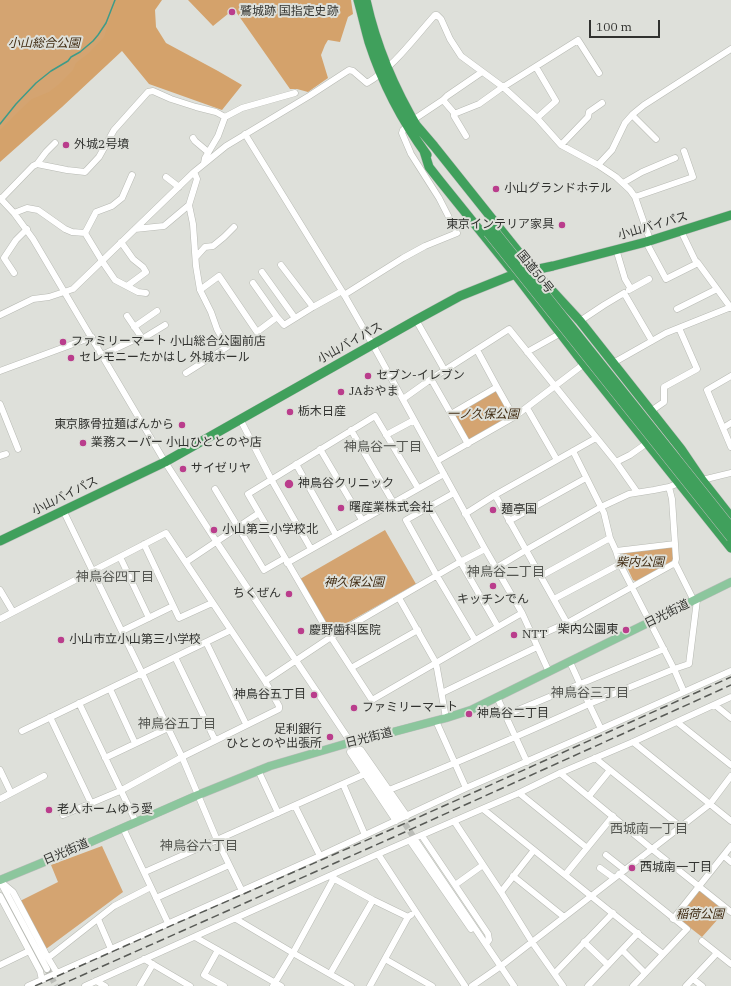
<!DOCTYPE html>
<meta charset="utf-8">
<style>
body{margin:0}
#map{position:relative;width:731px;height:986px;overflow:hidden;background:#dee0da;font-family:"IBM Plex Serif",serif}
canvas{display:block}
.scale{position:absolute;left:589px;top:20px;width:71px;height:18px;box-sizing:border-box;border:2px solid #31322f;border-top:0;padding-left:5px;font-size:12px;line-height:14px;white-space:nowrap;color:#31322f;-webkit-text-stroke:3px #dee0da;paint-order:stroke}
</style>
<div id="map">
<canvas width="731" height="986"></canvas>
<div class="scale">100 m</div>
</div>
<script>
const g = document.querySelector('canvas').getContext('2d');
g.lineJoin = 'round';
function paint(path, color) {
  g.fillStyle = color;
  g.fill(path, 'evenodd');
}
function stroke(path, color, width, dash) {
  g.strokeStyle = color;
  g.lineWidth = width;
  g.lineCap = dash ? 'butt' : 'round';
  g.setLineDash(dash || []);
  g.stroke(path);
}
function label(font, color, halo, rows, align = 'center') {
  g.font = font + ' "IBM Plex Serif","Noto Sans JP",serif';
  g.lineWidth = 4;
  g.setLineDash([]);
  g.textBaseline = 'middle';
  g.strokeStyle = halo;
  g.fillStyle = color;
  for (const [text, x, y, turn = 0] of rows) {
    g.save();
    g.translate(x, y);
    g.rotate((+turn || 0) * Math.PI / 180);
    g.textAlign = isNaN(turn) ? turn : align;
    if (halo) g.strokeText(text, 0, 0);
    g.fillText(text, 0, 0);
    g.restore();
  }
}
const green = new Path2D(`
 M0 0H119L104 45 0 141Z
 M497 390 512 416 469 441 454 414Z
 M385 530 416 584 331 632 300 579Z
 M672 546 674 559 671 563 636 581 633 580 621 554 623 551Z
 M102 846 123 892 46 949 20 901 58 882 51 865Z
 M699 891H701L726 910 702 937 679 919V915Z`);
const forest = new Path2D(`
 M116 0H162L155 10 156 27 166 43 218 71 242 85 222 110 149 84 122 51 62 107 0 162V130L20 110 32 99 49 92 58 85 73 70 76 63 89 53 104 37Z
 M188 0H351L353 14 348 17 340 42 328 40 325 45 321 55 328 78 308 92 297 89H290L234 9 213 26Z`);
const stream = new Path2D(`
 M0 124 16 104 36 83 51 71 68 61 71 57 80 52 93 41 98 35 106 23 115 0`);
const minorTunnel = new Path2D(`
 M400 816 416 841
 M47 969 56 986`);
const minor = new Path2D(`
 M536 67 556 101 537 118
 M443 100 455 114
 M632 115 656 139
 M413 120 443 100 447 96 482 72
 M245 134 342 291 373 345 485 549 522 613 549 672
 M466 136 454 116V114L479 104 500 89 578 40 599 73
 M193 138 195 141 208 152
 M561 145 588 117 589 112 602 103
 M204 163 205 158 218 136 225 117 242 108 295 93
 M37 164 46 152 55 143
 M598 165 612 150 625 123 633 114 644 105 731 49
 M166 177 179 187
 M623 183 642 172 675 158
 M635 197 693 177 684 151
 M0 198 14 213 33 239 165 462 216 541 400 816
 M1 199 33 166 37 164 67 170 85 172 99 157 114 130 148 92 153 91 171 99 196 107 216 112 225 117
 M14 213 27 208 38 210 65 229 72 232 85 233 102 261 115 280 138 292 146 293
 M135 229 164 226 189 205
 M681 231 695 260 698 263 731 308
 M85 233 96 212 112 206 122 198 132 175
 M121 242 133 259 143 267 146 272 127 286
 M646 242 666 279 698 263
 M616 249 625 279 631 289
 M196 257 205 247 213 246 224 237 234 227
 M281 265 313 307
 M262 272 295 318
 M14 273 4 258 16 240 27 229
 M253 283 277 317
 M200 290 219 276 257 332 277 317 284 325 313 307 342 291
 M629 290 649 279
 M344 295 403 258 425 246 457 233 439 198 411 154 402 133 403 130 408 126
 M677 309 717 289
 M0 315 33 299 49 297 73 289 194 172 226 146 309 96 349 70 353 71 367 83C393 68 415 37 435 15H437L441 19 450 39 461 56 503 87 537 118 561 145 598 165 616 177 630 190 635 197 650 240
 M416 320 445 371
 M580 321 604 305 624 293 652 341
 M134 327 157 311
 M138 338 142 339 165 325
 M477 350 497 387 514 417
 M527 352 561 333
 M102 355 138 338 140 335 127 316
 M613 363 666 333 731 307
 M0 371 92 337
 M186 373 227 347 217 329 211 312 200 290 196 266 193 224 189 205 197 179 194 172
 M731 376 707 390 731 447
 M431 379 451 414 468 444
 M403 399 431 379 509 329 616 462 637 492
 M0 404 18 449
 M527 408 557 460
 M651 411 664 402V387L697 369 679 328
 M451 414 497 387
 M240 419 271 479 311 549
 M723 428 731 423
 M351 430 393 502
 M386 435 414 420
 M320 449 362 520
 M573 451 604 513 610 538 616 551 620 564 674 669 684 692
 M0 456 6 454
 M437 461 514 417 584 364
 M616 462 630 455 647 443
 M296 464 336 535
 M702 480 731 473
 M669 487 672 499 676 559 675 563 694 601
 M418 488 375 416 248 494 331 637 372 700 522 613
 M215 489 264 570 285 558
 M454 493 406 520 437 576 475 640
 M495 495 567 623
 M429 507 498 627
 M63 510 142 673 168 728 182 757 217 840 242 891
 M465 514 495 495 596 438
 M509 521 586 478
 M144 544 179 618 212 603
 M616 551 675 544
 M120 557 149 618
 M186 562 259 513
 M287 563 444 474
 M496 568 526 550 601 507 629 494 654 490 669 487 679 483
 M541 576 610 538
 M0 590 13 612
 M399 598 436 663 446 718
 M554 599 620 564
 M0 619 166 533 265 681 279 706V709L182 757 120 791 63 815
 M122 631 173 606
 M533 638 567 623 675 563
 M206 642 246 724
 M175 657 215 740
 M351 668 418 630
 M265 681 331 637 460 562 485 549
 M110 689 135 743
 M442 693 537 647
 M497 697 527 762
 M79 703 136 822
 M715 705 731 718
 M506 715 664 649
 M50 717 91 803
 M436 721 466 788
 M677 722 731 765
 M601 729 589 704 674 669 689 664 697 600
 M22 731 231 630
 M633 742 731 821
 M352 745 350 752 396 821
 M353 746 361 750 407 816
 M105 758 168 728
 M595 758 681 827
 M0 770 11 793
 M258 770 278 813
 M560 773 652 849 731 912
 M343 784 365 835
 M389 790C457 763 523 734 589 704L570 662
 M519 793 587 848
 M589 796 610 770
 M0 799 44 776
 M295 806 320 856
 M483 809 663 954
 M454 821 501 892 532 942 563 986
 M123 828 168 923
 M422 836 488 934 489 940 486 944
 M410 841 471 929
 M416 841 514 986
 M606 855 625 870
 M724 856 731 862
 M600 868 614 878
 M145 872 365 774
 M619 874 687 929 633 986
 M565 875 613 816
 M513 876 564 917
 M331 877 373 900 408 917
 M0 881 13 892 48 958 57 973
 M1 883 47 969
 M455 885 483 865
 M501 892 534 850
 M0 896 40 971 42 980
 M156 898 229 865
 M98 919 111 949
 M236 919 293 953 351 986
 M673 919 731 846
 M195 937 281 986
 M702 941 731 964
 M584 942 608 965
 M218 950 204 975 224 986
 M622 950 645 973
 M48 958 114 906 151 887
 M144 959 190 986
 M385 959 432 986
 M0 965 29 951
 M555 973 613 913
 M330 974 373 900
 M693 979 702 986
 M96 981 105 986
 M28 986 320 856 466 788 601 729 731 671
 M85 986 378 854
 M140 986 153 964
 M273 986 293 953 334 878
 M370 986 408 917 411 915
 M465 986 416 912 378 854 519 793 560 773 633 742 731 697
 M472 986 501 966 710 804 731 776
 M588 986 638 933
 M686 986 717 953`);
const major = new Path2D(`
 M0 880 61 855 198 795 270 766 345 744 378 736 446 718 471 710 731 582`);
const highway = new Path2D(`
 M358 0C362 14 365 28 369 42 382 82 402 121 427 155
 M366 0C376 46 395 90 419 130
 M416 125 434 146 533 270 580 321 681 449 702 480 731 517
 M424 151 429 167 440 181 515 274 584 364 731 548
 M0 541 165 462 416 320 460 296 515 274 553 266 646 242 731 215`);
const rail = new Path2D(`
 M35 986 152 934 399 826 731 677
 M58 986 405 832 731 685`);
const highwayBridge = new Path2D(`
 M493 229 731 527
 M488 233 731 538`);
const markers = [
 [232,12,4,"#ba3d8c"],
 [66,145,4,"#ba3d8c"],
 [496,189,4,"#ba3d8c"],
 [562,225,4,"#ba3d8c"],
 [63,342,4,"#ba3d8c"],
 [71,358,4,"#ba3d8c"],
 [368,376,4,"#ba3d8c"],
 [341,392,4,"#ba3d8c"],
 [290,412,4,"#ba3d8c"],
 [182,425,4,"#ba3d8c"],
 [83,443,4,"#ba3d8c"],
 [183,469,4,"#ba3d8c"],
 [289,484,5,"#ba3d8c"],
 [341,508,4,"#ba3d8c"],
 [493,510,4,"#ba3d8c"],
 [214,530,4,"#ba3d8c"],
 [493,586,4,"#ba3d8c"],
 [289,594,4,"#ba3d8c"],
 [626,630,4,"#ba3d8c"],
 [301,631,4,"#ba3d8c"],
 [514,635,4,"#ba3d8c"],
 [61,640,4,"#ba3d8c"],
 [314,695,4,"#ba3d8c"],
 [354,708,4,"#ba3d8c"],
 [469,714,4,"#ba3d8c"],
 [330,737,4,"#ba3d8c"],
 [49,810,4,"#ba3d8c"],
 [632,868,4,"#ba3d8c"]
];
const poiNames = [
 ["鷲城跡 国指定史跡",240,12],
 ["外城2号墳",74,145],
 ["小山グランドホテル",504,189],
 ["東京インテリア家具",554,225,"right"],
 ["ファミリーマート 小山総合公園前店",71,342],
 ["セレモニーたかはし 外城ホール",79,358],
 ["セブン-イレブン",376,376],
 ["JAおやま",349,392],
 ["栃木日産",298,412],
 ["東京豚骨拉麺ばんから",174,425,"right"],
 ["業務スーパー 小山ひととのや店",91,443],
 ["サイゼリヤ",191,469],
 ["神鳥谷クリニック",298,484],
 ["曙産業株式会社",349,508],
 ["麺亭国",501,510],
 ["小山第三小学校北",222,530],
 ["ちくぜん",281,594,"right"],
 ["キッチンでん",493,600,"center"],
 ["柴内公園東",618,630,"right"],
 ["慶野歯科医院",309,631],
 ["NTT",522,635],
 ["小山市立小山第三小学校",69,640],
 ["神鳥谷五丁目",306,695,"right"],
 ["ファミリーマート",362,708],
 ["神鳥谷二丁目",477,714],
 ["足利銀行",322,730,"right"],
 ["ひととのや出張所",322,744,"right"],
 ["老人ホームゆう愛",57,810],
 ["西城南一丁目",640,868]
];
const parkNames = [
 ["小山総合公園",44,44],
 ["一ノ久保公園",483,415],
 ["柴内公園",640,563],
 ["神久保公園",354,583],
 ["稲荷公園",700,915]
];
const streetNames = [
 ["小山バイパス",653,226,-16],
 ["国道50号",535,272,51],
 ["小山バイパス",350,343,-29],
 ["小山バイパス",65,496,-26],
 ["日光街道",667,614,-26],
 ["日光街道",369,738,-14],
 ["日光街道",66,852,-23]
];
const neighbourhoodNames = [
 ["神鳥谷一丁目",383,447],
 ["神鳥谷二丁目",506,572],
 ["神鳥谷四丁目",115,577],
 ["神鳥谷三丁目",590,693],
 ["神鳥谷五丁目",177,724],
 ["西城南一丁目",649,829],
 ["神鳥谷六丁目",199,846]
];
paint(green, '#d4a471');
paint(forest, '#d4a26b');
stroke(stream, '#3e9b88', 1.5);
stroke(minorTunnel, '#bbbdb8', 6, [6, 3]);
stroke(minor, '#b7b9b3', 7);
stroke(major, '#bdbdbc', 9);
stroke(highway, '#bdbdbc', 10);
stroke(minor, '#fff', 6);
stroke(major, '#8cc69d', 8);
stroke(highway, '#40a05c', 9);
stroke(rail, '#585a56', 1.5, [8, 4]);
stroke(highwayBridge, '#bdbdbc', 10, []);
stroke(highwayBridge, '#40a05c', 9);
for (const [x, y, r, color] of markers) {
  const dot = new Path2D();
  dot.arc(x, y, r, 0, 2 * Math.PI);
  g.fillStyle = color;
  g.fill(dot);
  stroke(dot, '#dee0da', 1.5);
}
label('12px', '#31322f', '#dee0da', poiNames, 'left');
label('italic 12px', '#402b12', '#dee0da', parkNames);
label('12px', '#31322f', '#dee0da', streetNames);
label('13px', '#545651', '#dee0da', neighbourhoodNames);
</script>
